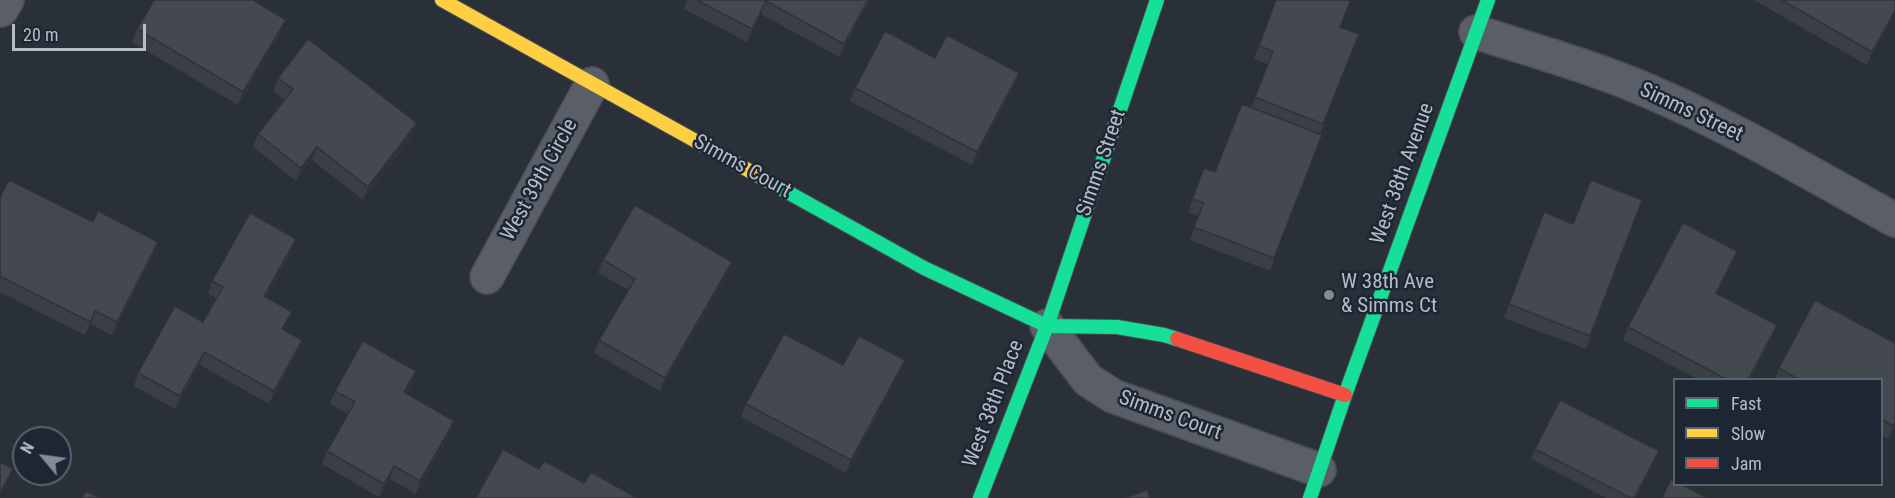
<!DOCTYPE html>
<style>
body{margin:0}
#map{position:relative;width:1895px;height:498px;overflow:hidden;background:#2a3038;font-family:"Roboto Condensed",sans-serif}
canvas{display:block}
.legend{position:absolute;left:1673px;top:378px;width:210px;height:108px;box-sizing:border-box;background:#1d2633;border:2px solid #59626f;margin:0;padding:8px 10px;list-style:none;font-size:18px;color:#b4bcc9}
.legend li{display:flex;align-items:center;gap:12px;height:30px}
.legend b{width:30px;border:2px solid #59626f}
.north{position:absolute;left:12px;top:426px;width:60px;height:60px;box-sizing:border-box;background:#1d2633;border:2px solid #59626f;border-radius:50%;rotate:299deg;font-size:16px;font-weight:700;line-height:24px;text-align:center;color:#b4bcc9}
.north::after{content:'';display:block;margin:auto;width:21px;height:27px;background:#848b96;clip-path:polygon(50% 0,100% 100%,50% 72%,0 100%)}
.scale{position:absolute;left:12px;top:24px;width:134px;height:27px;box-sizing:border-box;border:3px solid #b4bcc9;border-top:0;padding-left:8px;font-size:18px;line-height:21px;white-space:nowrap;color:#b4bcc9;-webkit-text-stroke:4px #1d2633;paint-order:stroke}
</style>
<div id="map">
<canvas width="1895" height="498"></canvas>
<ul class="legend">
<li><b style="height:8px;background:#16e098"></b>Fast</li>
<li><b style="height:8px;background:#ffcf43"></b>Slow</li>
<li><b style="height:8px;background:#f24e42"></b>Jam</li>
</ul>
<div class="north">N</div>
<div class="scale">20 m</div>
</div>
<script>
const g = document.querySelector('canvas').getContext('2d');
g.lineJoin = 'round';
function stroke(path, color, width, dash) {
  g.strokeStyle = color;
  g.lineWidth = width;
  g.lineCap = dash ? 'butt' : 'round';
  g.setLineDash(dash || []);
  g.stroke(path);
}
function paint(path, color) {
  g.fillStyle = color;
  g.fill(path, 'evenodd');
}
function label(font, color, halo, rows, align = 'center') {
  g.font = font + ' "Roboto Condensed",sans-serif';
  g.lineWidth = 5;
  g.setLineDash([]);
  g.textBaseline = 'middle';
  g.strokeStyle = halo;
  g.fillStyle = color;
  for (const [text, x, y, turn = 0] of rows) {
    g.save();
    g.translate(x, y);
    g.rotate((+turn || 0) * Math.PI / 180);
    g.textAlign = isNaN(turn) ? turn : align;
    if (halo) g.strokeText(text, 0, 0);
    g.fillText(text, 0, 0);
    g.restore();
  }
}
const street = new Path2D(`
 M1 10 7 0
 M1476 32C1535 51 1596 68 1653 93 1736 129 1815 176 1895 220
 M487 277 592 84
 M1047 326 1088 380 1113 396 1319 470`);
const fast = new Path2D(`
 M773 184 924 268 1047 326 1117 327 1164 335 1177 339
 M980 498 1047 326 1157 0
 M1310 498 1345 395 1488 0`);
const slow = new Path2D(`
 M442 0 773 184`);
const jam = new Path2D(`
 M1177 339 1345 395`);
const wall = new Path2D(`
 M687 0H870L839 57 761 14 747 42 684 9Z
 M1276 0 1340 27 1354 47 1320 134 1270 271 1190 240 1199 216 1188 212 1204 168 1215 172 1251 108 1268 64 1254 59Z
 M1754 0H1895L1867 65Z
 M137 29 281 33 238 105 132 42Z
 M935 58 1019 73 1014 86 972 165 850 101 855 88Z
 M278 78 417 123 412 136 363 200 312 160 296 181 253 147 258 134 285 100 273 91Z
 M0 197 93 222 158 242 153 255 112 335 91 324 85 335 0 292Z
 M1642 200 1586 349 1504 318 1544 212 1573 224Z
 M296 239 292 252 266 297 292 312 284 330 302 340 297 353 269 404 200 365 175 409 134 386 138 373 203 322 216 298 208 294 212 281Z
 M603 260 732 262 727 275 660 391 594 353 599 340 628 290 598 273Z
 M1732 264 1717 293 1772 338 1750 380H1699L1623 340 1628 327Z
 M1895 343V426L1888 439 1881 435V380H1775L1779 368Z
 M905 360 900 374 846 473 741 417 746 404 843 365Z
 M416 371 412 384 406 394 454 421 450 434 416 494 390 479 379 497 322 464 327 451 348 414 330 404 335 391Z
 M1535 449 1655 461 1636 498H1606L1531 459Z`);
const shadedWall = new Path2D(`
 M868 0H870L839 57 844 44Z
 M766 1 761 14 747 42 752 29Z
 M1895 11V16L1867 65 1872 52Z
 M286 20 281 33 238 105 243 92Z
 M1019 73 1014 86 972 165 977 152Z
 M417 123 412 136 363 200 368 187Z
 M317 147 312 160 296 181 301 168Z
 M296 239 292 252 259 309 264 296Z
 M158 242 153 255 112 335 117 322Z
 M1737 251 1732 264 1711 306 1716 293Z
 M732 262 727 275 660 391 665 378Z
 M95 311 91 324 85 335 90 322Z
 M292 312 287 325 277 342 282 329Z
 M1777 325 1772 338 1750 380H1748Z
 M302 340 297 353 269 404 274 391Z
 M204 352 200 365 175 409 180 396Z
 M905 360 900 374 846 473 851 460Z
 M416 371 412 384 400 406 404 392Z
 M454 421 450 434 416 494 420 481Z
 M1895 422V426L1888 439 1893 426Z
 M1659 451 1655 461 1636 498H1634Z
 M394 466 390 479 379 497 384 484Z
 M13 469 8 482 0 497V493Z`);
const building = new Path2D(`
 M154 0H253L286 20 243 92 137 29Z
 M697 0H868L844 44 766 1 752 29Z
 M1276 0H1351L1340 27 1359 34 1323 124 1255 97 1273 51 1259 46Z
 M1782 0H1895V11L1872 52Z
 M885 31 935 58 947 35 1019 73 977 152 855 88Z
 M308 39 417 123 368 187 317 147 301 168 258 134 293 89 278 78Z
 M1242 104 1322 135 1274 258 1194 227 1204 203 1192 199 1204 168 1215 172Z
 M9 180 93 222 98 211 158 242 117 322 95 311 90 322 0 276V197Z
 M1591 180 1642 200 1590 336 1509 304 1544 212 1573 224Z
 M635 205 732 262 665 378 599 340 635 279 603 260Z
 M250 213 296 239 264 296 292 312 282 329 302 340 274 391 204 352 180 396 138 373 175 306 203 322 223 287 212 281Z
 M1683 223 1737 251 1716 293 1777 325 1748 380H1728L1628 327Z
 M1815 300 1895 343V422L1893 426 1881 419V380H1800L1779 368Z
 M784 334 843 365 859 336 905 360 851 460 746 404Z
 M363 341 416 371 404 392 454 421 420 481 394 466 384 484 327 451 355 402 335 391Z
 M1560 400 1659 451 1634 498H1631L1535 449Z
 M503 449 539 469 544 461 584 483 591 472 637 498H476Z
 M0 462 13 469 0 493Z
 M1671 479 1674 481V484H1681L1707 498H1662Z
 M1147 490 1150 498H1125Z
 M86 491 100 498H82Z`);
const markers = [
 [1329,295,6,"#848b96"]
];
const streetNames = [
 ["Simms Street",1691,113,25],
 ["Simms Street",1102,163,-71],
 ["Simms Court",742,167,29],
 ["West 38th Avenue",1403,174,-70],
 ["West 39th Circle",540,180,-61],
 ["West 38th Place",994,404,-69],
 ["Simms Court",1170,416,20]
];
const poiNames = [
 ["W 38th Ave",1341,283],
 ["& Simms Ct",1341,307]
];
stroke(street, '#484c53', 36);
stroke(fast, '#484c53', 16);
stroke(slow, '#484c53', 16);
stroke(jam, '#484c53', 16);
stroke(street, '#5a5e66', 33);
stroke(fast, '#16e098', 14);
stroke(slow, '#ffcf43', 14);
stroke(jam, '#f24e42', 14);
paint(wall, '#3a3f45');
paint(shadedWall, '#303338');
paint(building, '#444950');
stroke(building, '#303338', 1.5);
for (const [x, y, r, color] of markers) {
  const dot = new Path2D();
  dot.arc(x, y, r, 0, 2 * Math.PI);
  g.fillStyle = color;
  g.fill(dot);
  stroke(dot, '#1d2633', 2);
}
label('21px', '#b4bcc9', '#1d2633', streetNames);
label('21px', '#b4bcc9', '#1d2633', poiNames, 'left');
</script>
